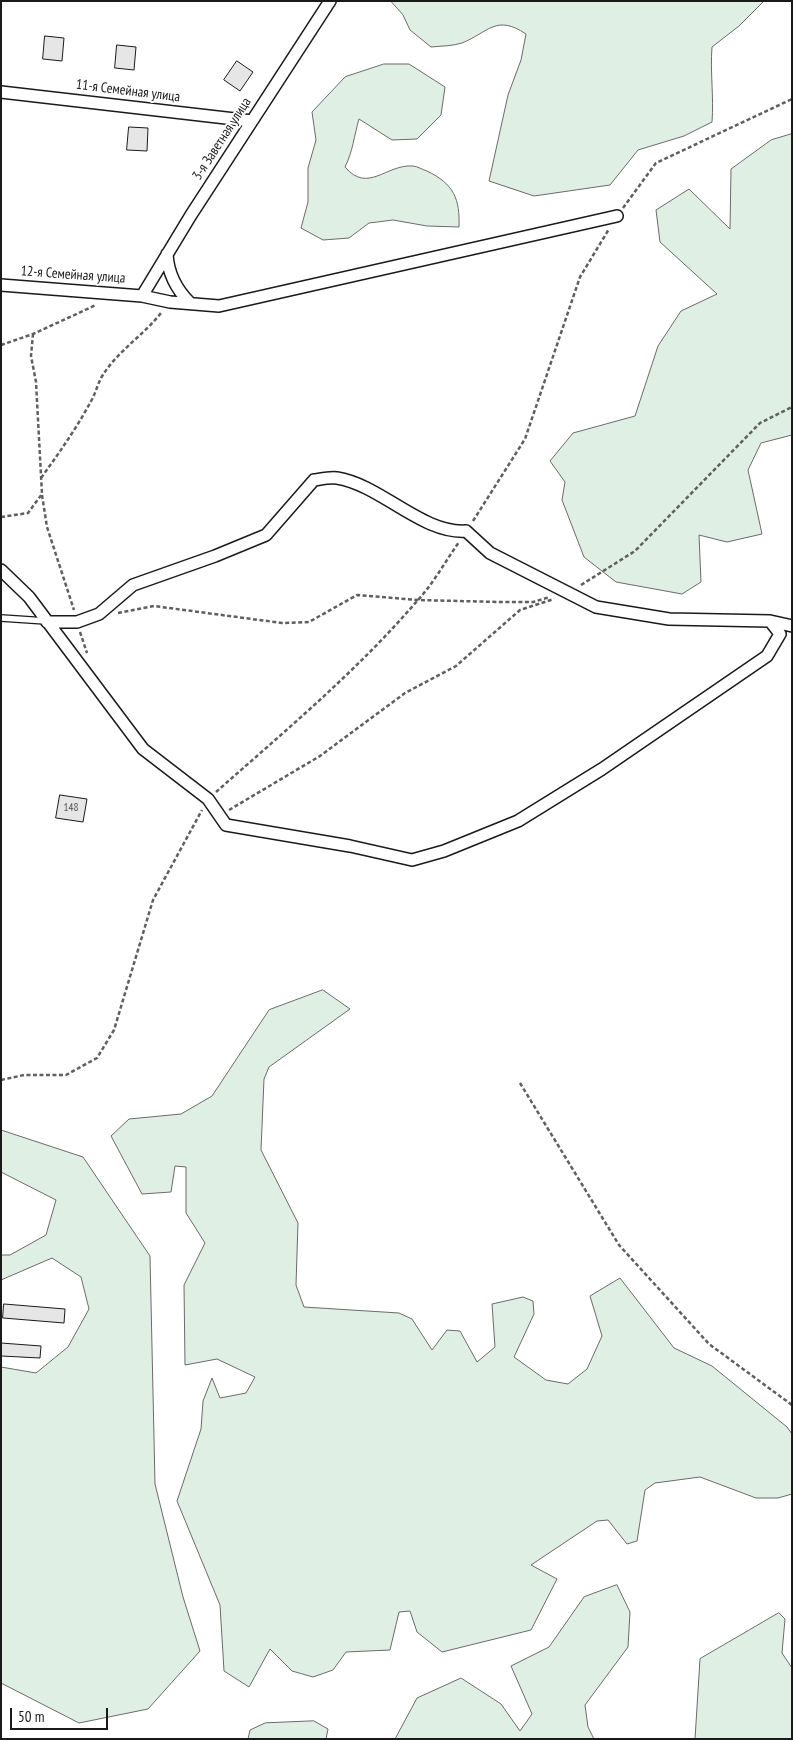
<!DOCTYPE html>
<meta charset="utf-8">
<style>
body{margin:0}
#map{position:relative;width:793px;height:1740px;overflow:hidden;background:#fff;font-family:"PT Sans Narrow",sans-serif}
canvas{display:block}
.frame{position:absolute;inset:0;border:2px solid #1a1a1a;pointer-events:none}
.scale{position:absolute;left:10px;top:1708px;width:98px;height:22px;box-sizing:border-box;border:2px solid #1a1a1a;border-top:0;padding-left:6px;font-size:15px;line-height:18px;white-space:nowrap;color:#1a1a1a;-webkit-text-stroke:4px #fff;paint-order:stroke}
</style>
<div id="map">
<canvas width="793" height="1740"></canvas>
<div class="frame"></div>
<div class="scale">50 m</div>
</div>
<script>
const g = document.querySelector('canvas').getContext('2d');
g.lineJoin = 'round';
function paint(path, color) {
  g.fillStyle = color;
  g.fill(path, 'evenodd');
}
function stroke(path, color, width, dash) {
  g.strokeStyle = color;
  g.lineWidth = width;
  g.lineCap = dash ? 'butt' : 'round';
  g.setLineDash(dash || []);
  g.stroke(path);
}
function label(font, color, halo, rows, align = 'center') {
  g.font = font + ' "PT Sans Narrow",sans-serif';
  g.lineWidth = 4;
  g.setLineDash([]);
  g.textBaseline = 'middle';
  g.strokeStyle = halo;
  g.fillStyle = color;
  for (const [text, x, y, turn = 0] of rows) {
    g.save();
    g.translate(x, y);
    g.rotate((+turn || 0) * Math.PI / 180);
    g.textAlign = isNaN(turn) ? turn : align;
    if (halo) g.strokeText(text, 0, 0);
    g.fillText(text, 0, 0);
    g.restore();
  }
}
const green = new Path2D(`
 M391 1H764L739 26 712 47C710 72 714 97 712 122L684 136 638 150 610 185 534 196 489 181 508 95 521 60 526 34C496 14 489 32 462 43 453 46 441 46 431 47L410 30 403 15Z
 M384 64H409L445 87 441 115 417 139 392 140 359 119C354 136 353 151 345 167 368 194 386 164 413 166 417 166 423 170 427 171 454 184 460 199 459 227L427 226 393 220 369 223 349 238 323 240 301 228 308 202V168L316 140 312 112 345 77Z
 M792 134V435L761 443 748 470 762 534 727 542 699 535 701 582 682 594 616 582 584 557 562 500 565 482 550 461 573 433 635 416 658 346 681 311 717 294 660 242 656 210 689 189 730 229 731 169 771 140Z
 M323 990 350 1009 269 1067 264 1079 261 1150 298 1223 296 1285 304 1307 399 1313 412 1319 432 1350 447 1330 460 1331 477 1362 495 1347 492 1304 523 1297 533 1301 534 1314 514 1357 546 1380 568 1384 587 1369 602 1336 590 1296 620 1278 674 1348 712 1366 787 1427 792 1434V1494L778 1498H756L700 1477 655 1483 645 1490 637 1541 627 1544 608 1520 597 1521 531 1565 557 1579 531 1630 442 1652 417 1632 410 1611 399 1612 390 1650 346 1652 333 1670 313 1677 292 1671 270 1649 249 1687 224 1671 220 1605 177 1501 201 1429 203 1401 212 1378 220 1398 246 1393 255 1377 217 1359 185 1365 184 1285 205 1243 186 1213V1167L175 1166 171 1192 142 1194 111 1136 129 1119 181 1114 212 1096 269 1010Z
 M1 1130 83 1157 150 1256 155 1484 183 1597 200 1651 148 1709 79 1723 1 1683V1367L36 1373 68 1347 89 1309 81 1277 52 1258 1 1280V1255H10L46 1235 56 1200 1 1172Z
 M617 1585 630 1612 628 1647 585 1705 588 1727 594 1739H395L417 1698 461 1678 501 1704 520 1731 532 1714 511 1666 549 1647 584 1597Z
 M779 1613 785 1619 782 1653 792 1668V1739H695L700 1659Z
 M314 1721 328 1729 326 1739H248L250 1730 265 1723Z`);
const building = new Path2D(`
 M45 36 64 38 62 61 43 59Z
 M117 45 136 47 134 70 115 68Z
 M237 61 253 72 240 91 224 80Z
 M129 127 148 128 147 151 127 150Z
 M60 795 87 799 83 822 56 818Z
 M4 1304 65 1309 64 1323 3 1318Z
 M1 1343 41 1346 40 1358 1 1356Z`);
const path = new Path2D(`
 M623 208 656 163 792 99
 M1 345 33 334 96 305
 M41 478C59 453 76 429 90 403 95 395 97 386 101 378 117 351 143 336 161 313
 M42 495 47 527 74 610
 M1 517 28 513 42 494 36 382 31 356 33 334
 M473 521 525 439 580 277 609 229
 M581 585 635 551 760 423 792 407
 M118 613 154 606 282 623 309 622 357 595 418 600 499 602H533L550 597
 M80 632 87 653
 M216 792C285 731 357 671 417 601 433 584 445 562 459 542
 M229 810 320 756 405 693 456 666 520 610 554 599
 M1 1080 24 1075H66L97 1058 114 1030 153 900 202 810
 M520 1083 619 1245 709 1344 792 1405`);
const service = new Path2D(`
 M1 618 46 621`);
const minor = new Path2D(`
 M1 92 252 121
 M167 254C168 274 176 289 190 303
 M1 285 142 296 170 302 219 306 617 216
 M142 296 191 215 330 1
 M1 570 29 597 143 749 208 799 226 825 350 846 412 860 444 851 518 821 602 769 767 656 780 634 770 621
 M47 622H77L99 614 133 585 215 556 266 535 314 480C321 479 330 477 337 478 381 485 422 534 466 531L490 553 596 607 669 619 770 621 792 626`);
const numberNames = [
 ["148",71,808]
];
const streetNames = [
 ["11-я Семейная улица",128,91,7],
 ["3-я Заветная улица",222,139,-57],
 ["12-я Семейная улица",73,275,4]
];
paint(green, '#e0efe3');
stroke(green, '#6a6a6a', 1);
paint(building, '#e6e6e6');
stroke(building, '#1a1a1a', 1);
stroke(service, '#1a1a1a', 8);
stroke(minor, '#1a1a1a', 14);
stroke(path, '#5f5f5f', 2.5, [4, 2.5]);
stroke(service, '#fff', 5.5);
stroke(minor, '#fff', 11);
label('11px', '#4d4d4d', null, numberNames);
label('14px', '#1a1a1a', '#fff', streetNames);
</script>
